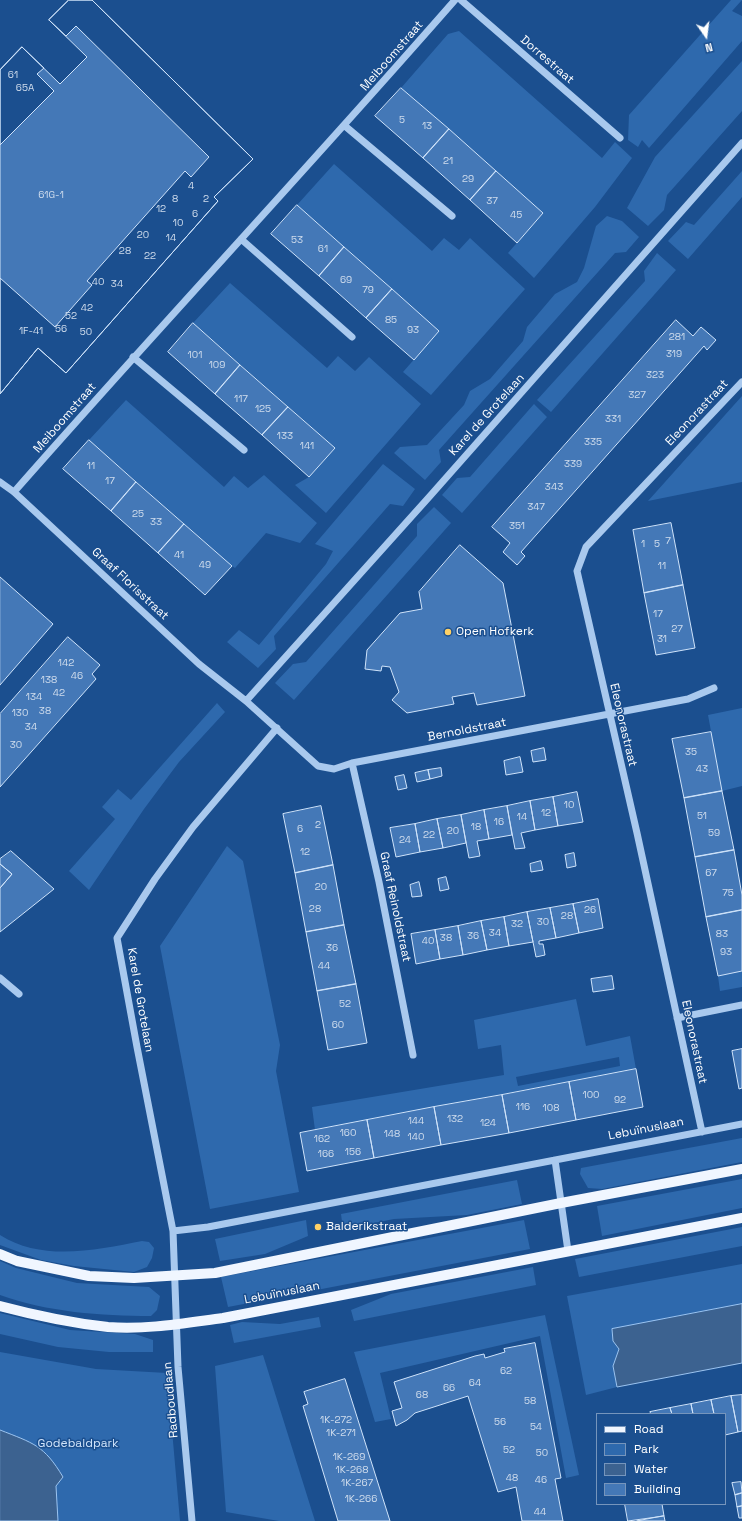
<!DOCTYPE html>
<meta charset="utf-8">
<style>
body{margin:0}
#map{position:relative;width:742px;height:1521px;overflow:hidden;background:#1b4f8f;font-family:"Space Grotesk",sans-serif}
canvas{display:block}
.legend{position:absolute;left:596px;top:1413px;width:130px;height:92px;box-sizing:border-box;background:#1b4f8f;border:1px solid #7695bc;margin:0;padding:5px 7px;list-style:none;font-size:12px;color:#fff}
.legend li{display:flex;align-items:center;gap:8px;height:20px}
.legend b{width:20px;border:1px solid #7695bc}
.north{position:absolute;left:686px;top:16px;width:40px;height:40px;-webkit-text-stroke:3px #1b4f8f;paint-order:stroke;rotate:166deg;font-size:11px;font-weight:700;line-height:16px;text-align:center;color:#fff}
.north::after{content:'';display:block;margin:auto;width:14px;height:18px;background:#fff;clip-path:polygon(50% 0,100% 100%,50% 72%,0 100%)}
</style>
<div id="map">
<canvas width="742" height="1521"></canvas>
<ul class="legend">
<li><b style="height:5px;background:#f0f6ff"></b>Road</li>
<li><b style="height:11px;background:#2e69ad"></b>Park</li>
<li><b style="height:11px;background:#3c6290"></b>Water</li>
<li><b style="height:11px;background:#4478b7"></b>Building</li>
</ul>
<div class="north">N</div>
</div>
<script>
const g = document.querySelector('canvas').getContext('2d');
g.lineJoin = 'round';
function paint(path, color) {
  g.fillStyle = color;
  g.fill(path, 'evenodd');
}
function stroke(path, color, width, dash) {
  g.strokeStyle = color;
  g.lineWidth = width;
  g.lineCap = dash ? 'butt' : 'round';
  g.setLineDash(dash || []);
  g.stroke(path);
}
function label(font, color, halo, rows, align = 'center') {
  g.font = font + ' "Space Grotesk",sans-serif';
  g.lineWidth = 3;
  g.setLineDash([]);
  g.textBaseline = 'middle';
  g.strokeStyle = halo;
  g.fillStyle = color;
  for (const [text, x, y, turn = 0] of rows) {
    g.save();
    g.translate(x, y);
    g.rotate((+turn || 0) * Math.PI / 180);
    g.textAlign = isNaN(turn) ? turn : align;
    if (halo) g.strokeText(text, 0, 0);
    g.fillText(text, 0, 0);
    g.restore();
  }
}
const green = new Path2D(`
 M731 0H742L732 11 742 16V41L649 148 642 140 638 147 628 140 629 115Z
 M459 31 602 158 615 142 632 158 595 207 534 278 508 253 543 213 401 88 448 34Z
 M742 61V111L667 195 664 210 648 226 627 208 655 157Z
 M334 164 432 251 444 238 459 250 470 238 525 289 431 395 403 372 439 331 297 205Z
 M742 171V197L688 259 668 241 686 222 694 225Z
 M607 216 622 221 639 237 626 252 615 253 439 450 441 462 425 480 394 453 400 447 427 445 464 405 470 391 490 379 523 341 527 327 555 294 577 282 584 268 596 226Z
 M657 253 676 270 551 412 537 400 645 281 644 271Z
 M230 283 327 368 338 356 355 371 369 357 421 404 326 513 295 485 309 477 335 448 193 323Z
 M742 396V482L648 501Z
 M126 400 224 487 234 476 248 488 264 475 317 523 300 543 266 533 235 568 232 566 89 440Z
 M534 404 547 417 462 513 442 495 457 478 470 477Z
 M383 464 415 489 403 506 390 504 274 636 276 649 258 668 227 642 239 630 259 645 326 564 333 551 315 544Z
 M434 507 451 523 294 700 275 683 293 664 306 662 417 536V524Z
 M217 703 225 712 179 762 144 809 89 890 69 871 115 819 102 807 118 789 131 800Z
 M742 708V786L722 791 708 715Z
 M227 846 243 861 280 1045 276 1071 299 1192 210 1209 160 946Z
 M742 971V987L720 991 718 976Z
 M576 999 586 1046 630 1036 636 1069 315 1130 312 1107 504 1075 501 1045 478 1049 474 1020ZM619 1057 620 1066 518 1086 516 1077Z
 M742 1138V1162L602 1189 588 1188 580 1174 581 1168Z
 M742 1179V1208L602 1236 597 1206Z
 M517 1180 522 1204 467 1215 394 1219 343 1229 341 1214Z
 M306 1220 308 1236 265 1254 220 1261 215 1239Z
 M524 1220 530 1249 228 1307 221 1277Z
 M742 1227V1246L579 1277 575 1259Z
 M0 1235C42 1262 97 1250 142 1241L149 1242 154 1248 152 1258 147 1267 134 1272 74 1266 41 1260 0 1245Z
 M0 1261 16 1268 77 1283 149 1287 160 1296 157 1310 151 1316C101 1316 47 1312 0 1295Z
 M742 1264V1304L666 1318 619 1349 613 1366 617 1387 586 1395 567 1296Z
 M533 1267 536 1285 354 1321 351 1310 391 1294Z
 M0 1313 70 1330 135 1334 153 1340V1352H109L58 1347 0 1334Z
 M545 1315 579 1475 566 1478 540 1336 380 1373 391 1419 375 1422 354 1352Z
 M319 1317 321 1327 234 1343 230 1325 242 1322 280 1324Z
 M0 1352 96 1369 167 1373 180 1521H0Z
 M263 1355 315 1521H279L226 1512 215 1366Z`);
const water = new Path2D(`
 M742 1304V1363L617 1387 613 1366 619 1349 613 1341 612 1329Z
 M0 1430C33 1443 44 1445 63 1477L56 1486 58 1521H0Z`);
const building = new Path2D(`
 M69 0H92L253 159 214 197 218 201 66 373 38 348 0 394V70L22 47 60 84 87 57 49 20Z
 M69 0H92L253 159 214 197 218 201 66 373 38 348 0 394V278L55 327 92 285 87 281 185 171 191 177 209 157 76 26 66 36 49 20Z
 M22 47 44 68 37 74 54 91 0 145V70Z
 M401 88 449 129 423 158 375 116Z
 M449 129 496 171 470 200 423 158Z
 M496 171 543 213 517 243 470 200Z
 M297 205 344 247 319 276 271 234Z
 M344 247 392 289 366 318 319 276Z
 M392 289 439 331 414 360 366 318Z
 M676 320 693 336 701 327 716 340 707 350 704 346 521 552 525 556 517 565 503 552 510 543 492 527Z
 M193 323 240 365 215 394 168 352Z
 M240 365 288 407 262 435 215 394Z
 M288 407 335 448 309 477 262 435Z
 M89 440 136 482 111 511 63 469Z
 M136 482 184 524 158 553 111 511Z
 M671 523 683 585 644 593 633 530Z
 M184 524 232 566 205 595 158 553Z
 M460 545 503 583 525 696 477 705 474 693 452 697 454 704 407 713 392 700 399 692 390 667 382 666 381 671 365 669 367 650 400 613 422 609 419 592Z
 M0 577 53 624 0 685Z
 M683 585 695 648 656 655 644 593Z
 M68 637 100 665 92 674 96 679 0 787V714Z
 M711 732 722 791 684 798 672 739Z
 M544 748 546 760 533 762 531 751Z
 M520 757 523 772 506 775 504 761Z
 M441 768 442 776 430 779 428 770Z
 M428 770 430 779 417 782 415 773Z
 M404 775 407 788 398 790 395 777Z
 M722 791 734 850 695 857 684 798Z
 M577 792 583 822 558 826 553 797Z
 M553 797 558 826 535 830 530 801Z
 M530 801 535 830 521 833 525 848 515 849 507 806Z
 M321 806 333 865 295 873 283 814Z
 M507 806 512 835 489 839 484 810Z
 M484 810 489 839 477 841 480 856 469 858 461 815Z
 M461 815 466 843 443 848 437 819Z
 M437 819 443 848 420 852 415 824Z
 M415 824 420 852 396 857 390 828Z
 M734 850 742 895V910L706 917 695 857Z
 M11 851 54 889 0 932V888L12 874 0 864V859Z
 M574 853 576 866 567 868 565 855Z
 M541 861 543 870 531 872 530 864Z
 M0 864 12 874 0 888Z
 M333 865 344 925 306 932 295 873Z
 M446 877 449 889 440 891 438 879Z
 M419 882 422 896 412 897 410 885Z
 M598 899 603 928 579 933 573 904Z
 M573 904 579 933 556 938 550 908Z
 M550 908 556 938 539 941V944H543L545 955 536 957 527 912Z
 M742 910V971L718 976 706 917Z
 M527 912 533 942 509 946 504 917Z
 M504 917 509 946 487 950 481 921Z
 M481 921 487 950 463 955 458 926Z
 M344 925 356 984 317 991 306 932Z
 M458 926 463 955 440 959 435 930Z
 M435 930 440 959 416 964 411 934Z
 M612 976 614 989 593 992 591 979Z
 M356 984 367 1043 328 1050 317 991Z
 M742 1049V1088L739 1089 732 1051Z
 M636 1069 643 1107 576 1120 569 1082Z
 M569 1082 576 1120 509 1133 502 1095Z
 M502 1095 509 1133 441 1145 434 1107Z
 M434 1107 441 1145 374 1158 367 1120Z
 M367 1120 374 1158 307 1171 300 1133Z
 M535 1343 561 1478 555 1479 563 1521H522L516 1487 498 1492 468 1396 415 1413 407 1420 396 1426 392 1411 402 1408 394 1382 475 1356 484 1354 485 1358 505 1352 504 1349Z
 M345 1379 390 1521H338L303 1406 308 1404 304 1392Z
 M742 1395V1431L738 1432 731 1396Z
 M731 1396 738 1432 725 1435V1414H714L711 1400Z
 M711 1400 714 1414H693L691 1404Z
 M691 1404 693 1414H672L670 1408Z
 M670 1408 672 1414H651L650 1412Z
 M741 1482 742 1493 735 1495 732 1483Z
 M742 1493V1506L737 1507 735 1495Z
 M625 1504H662L664 1516 628 1521Z
 M742 1506V1518H739L737 1507Z
 M664 1516 665 1521H637Z`);
const minor = new Path2D(`
 M461 0 620 138
 M345 126 452 216
 M241 239 352 337
 M133 357 244 450
 M0 482 14 492 199 664 246 701 318 766 334 769 352 763 688 699 714 688
 M14 492C159 327 310 166 455 0
 M246 701 430 496 742 143
 M352 763 379 882 413 1055
 M0 978 19 994
 M677 1018 742 1005
 M702 1132 637 833 577 571 586 547 742 382
 M555 1160 568 1251
 M173 1231 208 1227 742 1124
 M192 1521 178 1367 173 1231 137 1047 117 938 155 879 193 827 277 728`);
const major = new Path2D(`
 M0 1254 17 1261 89 1276 134 1278 215 1273 561 1203 742 1169
 M0 1306C34 1315 72 1323 108 1327 146 1330 185 1323 223 1318L742 1218`);
const markers = [
 [448,632,4,"#ffd166"],
 [318,1227,4,"#ffd166"]
];
const numberNames = [
 ["61",13,75],
 ["65A",25,88],
 ["5",402,120],
 ["13",427,126],
 ["21",448,161],
 ["29",468,179],
 ["4",191,186],
 ["61G-1",51,195],
 ["8",175,199],
 ["2",206,199],
 ["37",492,201],
 ["12",161,209],
 ["6",195,214],
 ["45",516,215],
 ["10",178,223],
 ["20",143,235],
 ["14",171,238],
 ["53",297,240],
 ["61",323,249],
 ["28",125,251],
 ["22",150,256],
 ["69",346,280],
 ["40",98,282],
 ["34",117,284],
 ["79",368,290],
 ["42",87,308],
 ["52",71,316],
 ["85",391,320],
 ["56",61,329],
 ["93",413,330],
 ["1F-41",31,331],
 ["50",86,332],
 ["281",677,337],
 ["319",674,354],
 ["101",195,355],
 ["109",217,365],
 ["323",655,375],
 ["327",637,395],
 ["117",241,399],
 ["125",263,409],
 ["331",613,419],
 ["133",285,436],
 ["335",593,442],
 ["141",307,446],
 ["339",573,464],
 ["11",91,466],
 ["17",110,481],
 ["343",554,487],
 ["347",536,507],
 ["25",138,514],
 ["33",156,522],
 ["351",517,526],
 ["7",668,541],
 ["1",643,544],
 ["5",657,544],
 ["41",179,555],
 ["49",205,565],
 ["11",662,566],
 ["17",658,614],
 ["27",677,629],
 ["31",662,639],
 ["142",66,663],
 ["46",77,676],
 ["138",49,680],
 ["42",59,693],
 ["134",34,697],
 ["38",45,711],
 ["130",20,713],
 ["34",31,727],
 ["30",16,745],
 ["35",691,752],
 ["43",702,769],
 ["10",569,805],
 ["12",546,813],
 ["51",702,816],
 ["14",522,817],
 ["16",499,822],
 ["2",318,825],
 ["18",476,827],
 ["6",300,829],
 ["20",453,831],
 ["59",714,833],
 ["22",429,835],
 ["24",405,840],
 ["12",305,852],
 ["67",711,873],
 ["20",321,887],
 ["75",728,893],
 ["28",315,909],
 ["26",590,910],
 ["28",567,916],
 ["30",543,922],
 ["32",517,924],
 ["34",495,933],
 ["83",722,934],
 ["36",473,936],
 ["38",446,938],
 ["40",428,941],
 ["36",332,948],
 ["93",726,952],
 ["44",324,966],
 ["52",345,1004],
 ["60",338,1025],
 ["100",591,1095],
 ["92",620,1100],
 ["116",523,1107],
 ["108",551,1108],
 ["132",455,1119],
 ["144",416,1121],
 ["124",488,1123],
 ["160",348,1133],
 ["148",392,1134],
 ["140",416,1137],
 ["162",322,1139],
 ["156",353,1152],
 ["166",326,1154],
 ["62",506,1371],
 ["64",475,1383],
 ["66",449,1388],
 ["68",422,1395],
 ["58",530,1401],
 ["1K-272",336,1420],
 ["56",500,1422],
 ["54",536,1427],
 ["1K-271",341,1433],
 ["52",509,1450],
 ["50",542,1453],
 ["1K-269",349,1457],
 ["1K-268",352,1470],
 ["48",512,1478],
 ["46",541,1480],
 ["1K-267",357,1483],
 ["1K-266",361,1499],
 ["44",540,1512]
];
const streetNames = [
 ["Meiboomstraat",392,56,-49],
 ["Dorrestraat",547,60,41],
 ["Eleonorastraat",697,413,-47],
 ["Karel de Grotelaan",487,415,-48],
 ["Meiboomstraat",65,418,-49],
 ["Graaf Florisstraat",130,584,43],
 ["Eleonorastraat",623,725,77],
 ["Bernoldstraat",467,730,-11],
 ["Graaf Reinoldstraat",395,907,78],
 ["Karel de Grotelaan",140,1000,80],
 ["Eleonorastraat",694,1042,78],
 ["Lebuïnuslaan",646,1129,-11],
 ["Lebuïnuslaan",282,1293,-11],
 ["Radboudlaan",171,1400,-95]
];
const poiNames = [
 ["Open Hofkerk",456,632],
 ["Balderikstraat",326,1227]
];
const parkNames = [
 ["Godebaldpark",78,1444]
];
paint(green, '#2e69ad');
paint(water, '#3c6290');
stroke(water, '#9cc4f0', 1);
paint(building, '#4478b7');
stroke(building, '#cfe3fa', 1);
stroke(minor, '#a9c9ee', 7);
stroke(major, '#f0f6ff', 10);
for (const [x, y, r, color] of markers) {
  const dot = new Path2D();
  dot.arc(x, y, r, 0, 2 * Math.PI);
  g.fillStyle = color;
  g.fill(dot);
  stroke(dot, '#1b4f8f', 1.5);
}
label('10px', '#d0dded', null, numberNames);
label('12px', '#fff', '#1b4f8f', streetNames);
label('12px', '#fff', '#1b4f8f', poiNames, 'left');
label('12px', '#cfe3fa', '#1b4f8f', parkNames);
</script>
